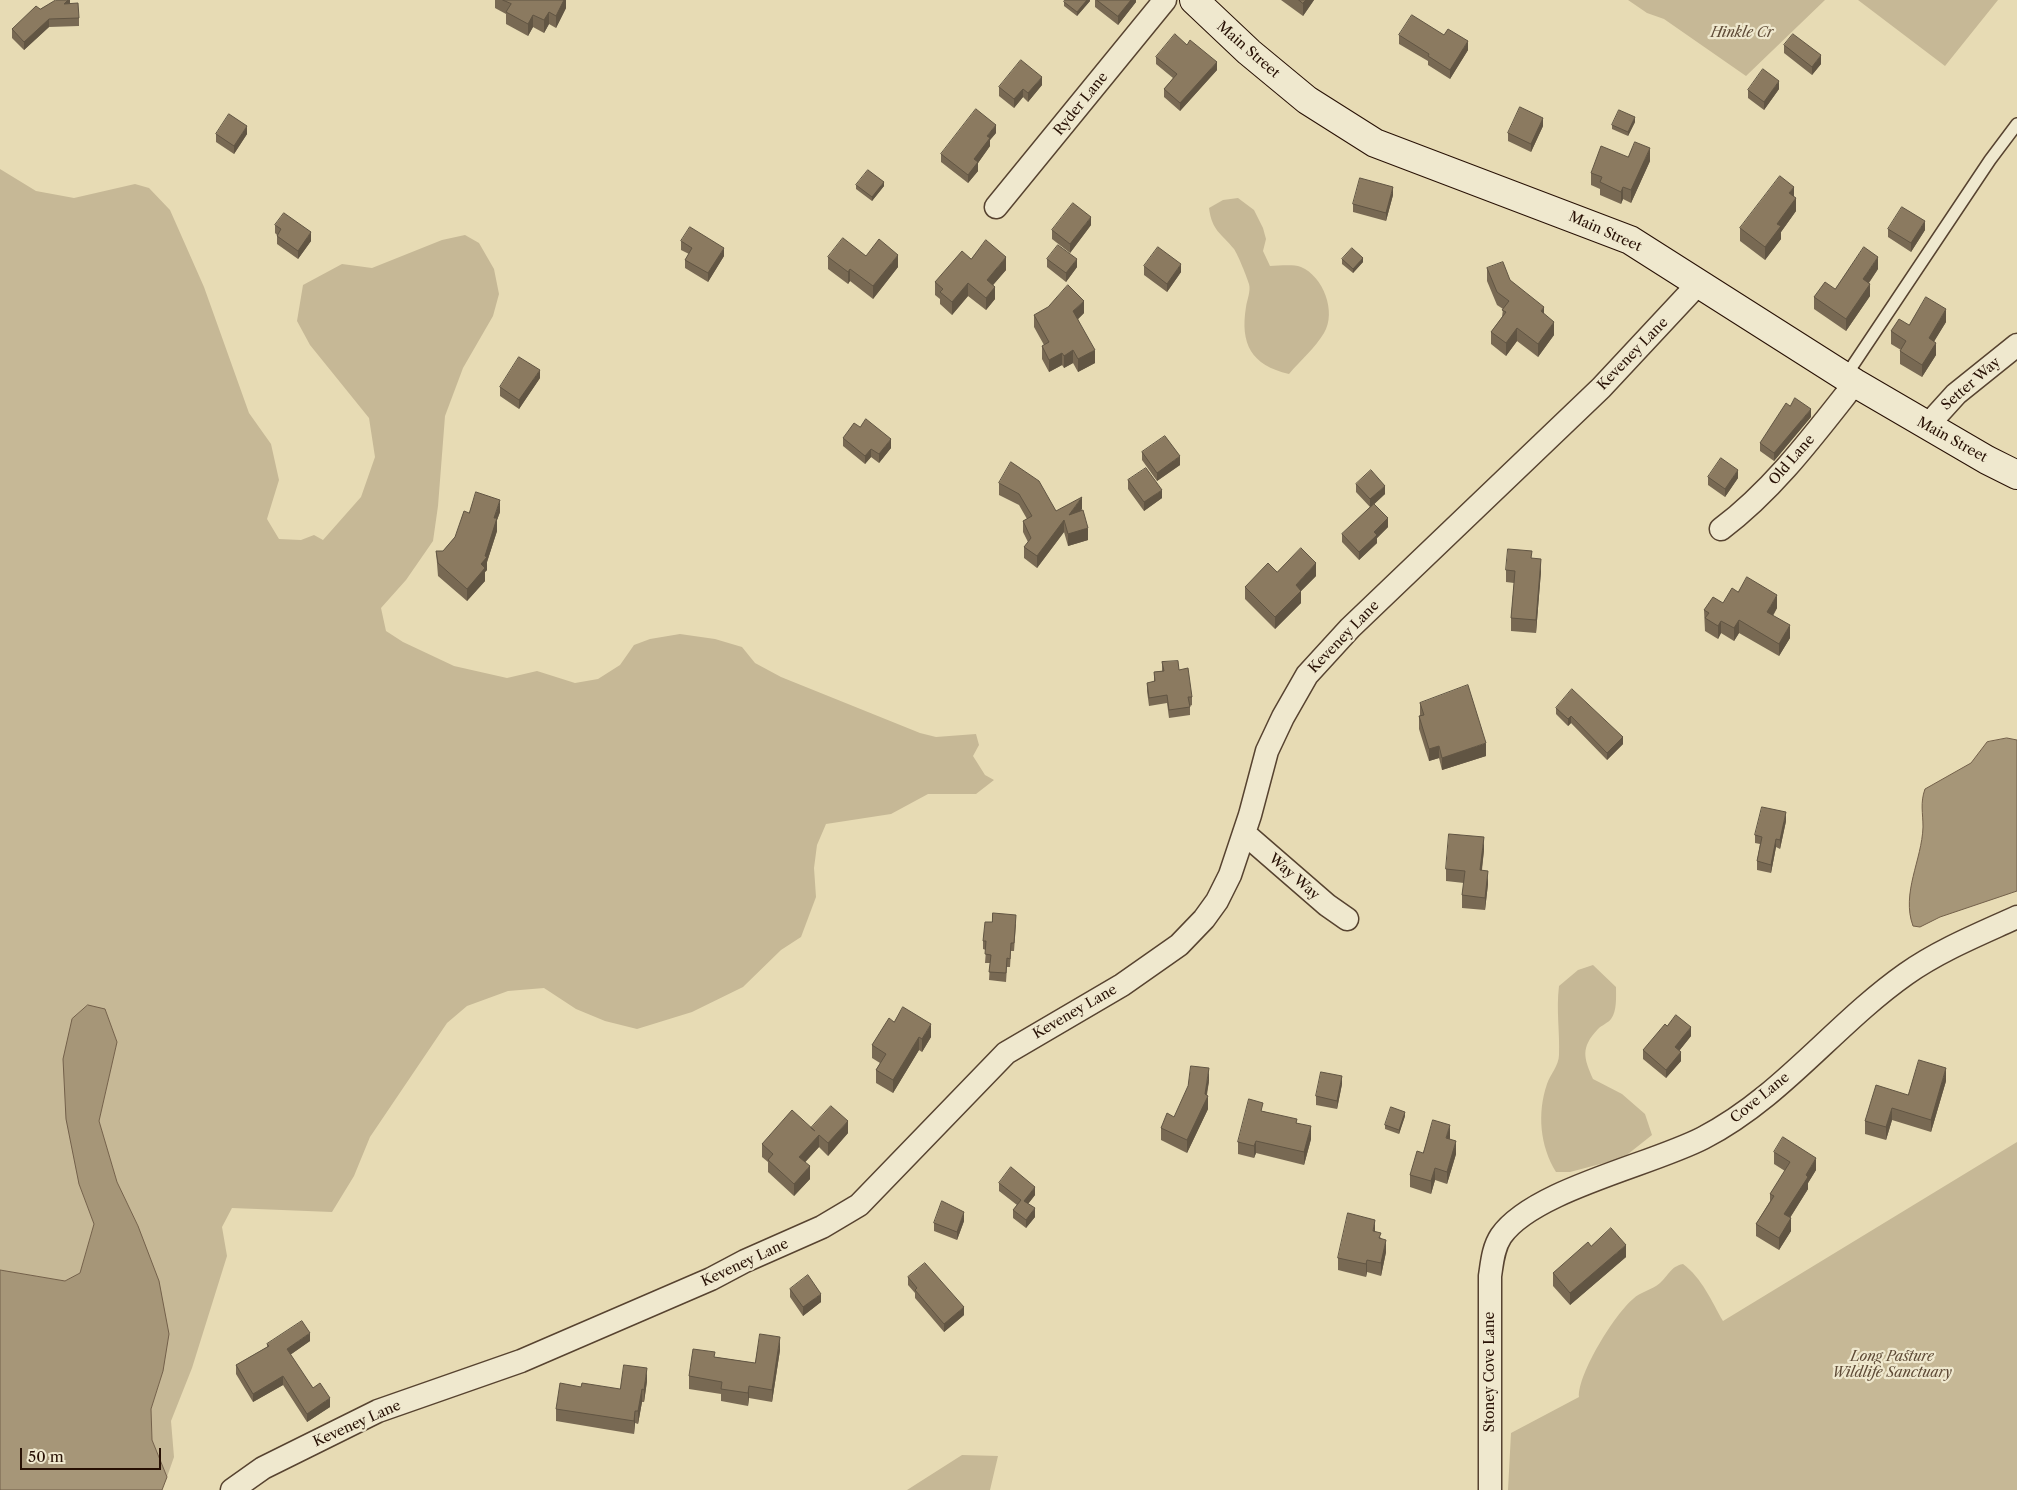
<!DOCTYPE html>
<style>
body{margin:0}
#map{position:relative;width:2017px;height:1490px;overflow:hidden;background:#e7dbb4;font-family:"Libre Caslon Text",serif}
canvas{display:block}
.scale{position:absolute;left:20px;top:1448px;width:141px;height:22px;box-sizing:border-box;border:2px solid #271004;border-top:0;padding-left:6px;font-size:15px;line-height:18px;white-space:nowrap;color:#271004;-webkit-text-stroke:4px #efe8ce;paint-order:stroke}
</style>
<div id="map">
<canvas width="2017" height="1490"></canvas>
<div class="scale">50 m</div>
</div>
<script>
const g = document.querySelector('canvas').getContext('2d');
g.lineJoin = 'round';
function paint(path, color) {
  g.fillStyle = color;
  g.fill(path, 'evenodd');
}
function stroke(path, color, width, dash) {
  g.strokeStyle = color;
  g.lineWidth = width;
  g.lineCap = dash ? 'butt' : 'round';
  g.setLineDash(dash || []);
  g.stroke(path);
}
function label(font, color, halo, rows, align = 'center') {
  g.font = font + ' "Libre Caslon Text",serif';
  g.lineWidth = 4.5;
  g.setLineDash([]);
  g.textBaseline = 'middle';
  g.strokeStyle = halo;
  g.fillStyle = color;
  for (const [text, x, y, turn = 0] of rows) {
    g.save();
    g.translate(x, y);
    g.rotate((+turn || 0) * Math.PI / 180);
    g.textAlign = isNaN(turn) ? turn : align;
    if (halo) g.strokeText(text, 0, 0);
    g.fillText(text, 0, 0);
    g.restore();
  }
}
const green = new Path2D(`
 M1628 0H1825L1746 76 1664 19 1647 13Z
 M1858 0H1998L1945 66Z
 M0 169 36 191 74 198 135 184 149 188 170 210 204 287 249 413 271 444 279 480 267 519 279 539 301 540 314 535 323 540 361 497 375 457 369 418 310 345 297 321 303 285 342 264 372 268 442 240 465 235 479 243 494 269 499 294 493 316 463 368 445 416 438 506 433 541 406 580 381 608 386 631 403 642 454 666 507 678 537 671 575 683 598 679 620 665 634 645 650 639 680 634 715 639 742 647 755 663 781 677 920 733 936 737 976 734 979 745 973 756 985 775 994 780 976 794H928L891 814 826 824 817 845 814 868 816 897 801 937 781 950 743 987 692 1012 637 1029 605 1021 576 1009 544 988 508 991 467 1006 447 1023 370 1137 354 1176 332 1212 232 1208 222 1227 227 1256 192 1368 171 1421 174 1457 167 1477 152 1440 151 1409 163 1371 138 1226 117 1182 99 1121 117 1042 105 1009 79 1184 94 1224 80 1273 65 1281 0 1270Z
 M1238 198 1254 210 1263 228 1266 239 1263 251 1270 266C1279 266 1292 264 1301 267 1323 276 1337 312 1324 333 1315 348 1300 361 1289 374 1251 365 1240 344 1246 307 1247 300 1251 291 1249 284 1247 277 1238 255 1234 249 1221 233 1212 231 1209 208L1223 200Z
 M1593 965 1616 987C1616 997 1617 1011 1611 1019 1608 1023 1602 1025 1598 1029 1580 1048 1584 1058 1593 1079L1622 1094 1645 1114 1652 1135 1623 1158 1570 1172H1556C1540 1146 1537 1113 1547 1084 1550 1075 1559 1065 1559 1055 1560 1032 1556 1010 1559 986L1578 970Z
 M2017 1142V1490H1508L1511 1433 1579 1397C1578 1373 1615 1314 1633 1299 1640 1292 1652 1290 1660 1283 1669 1275 1670 1267 1683 1264 1702 1278 1712 1302 1723 1321Z
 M962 1455 998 1456 990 1490H907Z`);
const water = new Path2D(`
 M2007 738 2017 740V891L1940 917 1920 927 1913 926C1901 893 1922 860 1923 827 1923 813 1920 803 1925 789L1971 763 1987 742Z
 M88 1005 105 1009 117 1042 99 1121 117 1182 138 1226 159 1281 169 1334 163 1371 151 1409 152 1440 167 1477 162 1490H0V1270L65 1281 80 1273 94 1224 79 1184 66 1119 63 1059 72 1019Z`);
const service = new Path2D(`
 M1845 377 1990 160 2017 124`);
const minor = new Path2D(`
 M996 207 1165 0
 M1927 426 1956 394 2017 345
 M1721 529C1774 489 1814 435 1855 383
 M1244 833 1327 905 1347 919
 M232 1490 263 1468 378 1411 521 1361 711 1279 745 1261 822 1227 859 1205 1006 1053 1122 985 1179 945 1204 919 1217 901 1230 875 1250 815 1267 751 1283 717 1307 675 1350 628 1601 388 1699 283
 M1490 1490V1276C1492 1263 1493 1248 1501 1236 1533 1190 1651 1165 1703 1138 1781 1098 1835 1024 1906 974 1940 950 1980 934 2017 917`);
const secondary = new Path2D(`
 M1194 0 1249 52 1307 100 1375 143 1630 240 1855 383 1987 460 2017 475`);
const wall = new Path2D(`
 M70 0V3L79 18V26L49 27 24 50 12 38V29L40 9Z
 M495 0H566V8L556 28 549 24 544 33 533 27 528 36 506 24V14L495 8Z
 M1090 0V1L1077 16 1064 6V2Z
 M1095 0H1136V2L1118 25 1095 7Z
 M1281 0H1314L1303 16Z
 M1399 35 1468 50 1450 79 1428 65V61L1399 44Z
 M1784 45 1821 64 1812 75 1784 53Z
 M1156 57 1217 70 1180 111 1164 97V89L1173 78 1156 64Z
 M1042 85 1028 102 1023 97 1014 108 999 96V87Z
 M1779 89 1764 110 1748 98V90Z
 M1635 122 1628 136 1612 129V125Z
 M1543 126 1531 152 1508 141V133Z
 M996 133 990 140V146L978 163V171L968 183 941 162V154Z
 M216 134H247L234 154 216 142Z
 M1628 157 1650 161 1631 203 1623 199 1621 204 1600 195V189L1591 185V173Z
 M856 185 884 186 872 201 856 189Z
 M1393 195 1386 221 1353 212V204Z
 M1794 197 1796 211 1781 232V239L1765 260 1740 241V228Z
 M275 225 311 241 298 259 277 244V235L275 233Z
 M1091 225 1070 253 1052 239V230Z
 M1888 229 1925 230 1911 252 1888 237Z
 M681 241 724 256 708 282 685 268V260L689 254 681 250Z
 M866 256 898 267 873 299 850 281 848 284 828 269V257Z
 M971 259 1006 270 993 285 995 299 986 310 968 296 952 315 940 304V299L935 295V282Z
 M1047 259 1077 267 1066 282 1047 267Z
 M1342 259 1363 262 1353 273 1342 264Z
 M1144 266 1181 272 1167 292 1144 275Z
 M1487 268 1510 280 1544 314 1554 335 1538 357 1517 341 1506 356 1491 344V332L1502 317 1503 309 1497 305 1487 281Z
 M1878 269 1869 283 1870 296 1846 331 1814 309V297L1835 289Z
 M1084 313 1078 319 1095 363 1078 372 1073 363 1064 368 1062 365 1049 372 1042 359V346L1044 345 1034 327V315Z
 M1946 322 1934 341 1936 355 1922 377 1900 364V351L1901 350 1891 344V331L1909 325Z
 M540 378 519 409 500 396V387Z
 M1811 417 1774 461 1760 451V443Z
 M843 438 891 448 879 463 871 457 865 464 843 446Z
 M1142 452 1180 465 1157 481 1142 460Z
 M1708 477 1738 478 1725 497 1708 485Z
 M1128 480 1162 498 1144 511 1128 489Z
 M999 483 1056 511 1082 509 1080 511 1088 540 1068 546 1064 532 1037 568 1024 558V547L1028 542 1023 532V521L1027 519 1019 505 999 495Z
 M1356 484 1385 494 1374 504 1388 527 1377 538V543L1359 560 1342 542V534L1370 507 1356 492Z
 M500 512 497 520V531L487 562V570L485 572V581L467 601 438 576 436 551H443L455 537 469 513Z
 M1532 558 1541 571 1536 633 1511 631V618L1514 583 1506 582V570Z
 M1316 576 1301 591V603L1275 629 1245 599V587Z
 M1723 603 1777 608 1773 616 1790 638 1779 656 1739 633 1734 641 1721 633 1718 639 1705 631 1704 610Z
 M1162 662 1179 670 1192 697V705L1190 706V715L1169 718 1167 703 1149 706 1147 691V683L1154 682V672L1162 671Z
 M1420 703 1486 756 1442 770 1439 758 1429 761 1419 729V716H1420Z
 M1556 708 1623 744 1607 760 1571 723 1568 726 1556 714Z
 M1786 821 1780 849 1776 847 1771 873 1757 870V861L1760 844 1755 843V835Z
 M1484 850 1482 870 1488 884 1485 910 1462 908V895L1464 883 1446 881V869Z
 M1016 924 1014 951H1011L1010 967H1007L1006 982 989 980 990 963H985L986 950 983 949V941Z
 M894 1022 931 1037 922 1052 919 1050 893 1093 876 1083V1070L880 1063 872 1058V1045Z
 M1667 1026 1691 1036 1679 1051 1681 1061 1666 1078 1643 1059V1050Z
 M1209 1081 1207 1095 1208 1109 1187 1153 1161 1140V1128L1174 1117Z
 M1946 1081 1931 1132 1892 1120 1886 1140 1865 1134V1121L1908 1095Z
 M1342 1084 1337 1109 1316 1105V1096Z
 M1263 1111 1297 1123 1311 1139 1304 1165 1256 1153 1254 1158 1238 1154V1142Z
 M1405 1116 1399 1134 1385 1129V1125Z
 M811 1128 848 1133 828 1156 819 1147 805 1162 810 1179 794 1196 768 1172V1162L762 1157V1144Z
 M1450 1138V1139L1456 1154 1447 1184 1435 1180 1431 1194 1410 1187V1175L1423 1153Z
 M1774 1152 1816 1170 1808 1183V1189L1790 1218 1791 1231 1779 1250 1756 1236V1224L1770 1201V1194L1785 1171 1774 1164Z
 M999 1183 1035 1195 1028 1204 1035 1217 1026 1228 1013 1218V1210L1017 1205 999 1191Z
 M964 1221 957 1240 934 1231V1223Z
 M1375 1232 1381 1238 1386 1252 1381 1276 1367 1272 1366 1277 1338 1270V1258Z
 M1591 1246 1626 1257 1570 1305 1553 1286V1273Z
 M908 1277 964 1315 944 1332 915 1298V1293L908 1285Z
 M790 1289 821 1302 803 1316 790 1297Z
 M310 1341 290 1355 313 1388 330 1407 307 1422 283 1385 253 1402 236 1374V1365L267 1347V1344Z
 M780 1350 772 1402 749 1398 748 1406 721 1401V1394L689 1389V1376L715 1357 755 1363Z
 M647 1381 644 1402H642L638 1424 635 1423 634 1434 556 1421V1409L581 1387 620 1389Z`);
const shadedWall = new Path2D(`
 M68 0H70V7L64 4Z
 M562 0H566V8L556 28V16Z
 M1087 0H1090V1L1077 16V12Z
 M1131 0H1136V2L1118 25V16Z
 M1306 0H1314L1303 16V3Z
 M549 12V24L544 33V20Z
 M533 15V27L528 36V24Z
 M49 19V27L24 50V42Z
 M1468 41V50L1450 79V70Z
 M1821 55V64L1812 75V67Z
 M1217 62V70L1180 111V103Z
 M1042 77V85L1028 102V93Z
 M1779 81V89L1764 110V102Z
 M1023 89V97L1014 108V99Z
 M1635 117V122L1628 136V132Z
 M1543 118V126L1531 152V144Z
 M996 125V133L990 140V146L978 163V171L968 183V175L974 159 987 136Z
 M247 126V134L234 154V146Z
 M1650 148V161L1631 203V190Z
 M884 182V186L872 201V197Z
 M1393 187V195L1386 221V213Z
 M1623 187V199L1621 204V192Z
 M1794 187V199L1789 193Z
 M1796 198V211L1781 232V239L1765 260V247L1777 224Z
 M1091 217V225L1070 253V244Z
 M1925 221V230L1911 252V243Z
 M311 232V241L298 259V251Z
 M724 248V256L708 282V273Z
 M898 255V267L873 299V286Z
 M1006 257V270L987 292V280Z
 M1878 257V269L1863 291V279Z
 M1363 258V262L1353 273V269Z
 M1077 259V267L1066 282V273Z
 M1181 264V272L1167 292V284Z
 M850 269V281L848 284V272Z
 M968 283V296L952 315V302Z
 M1870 284V296L1846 331V319Z
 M995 287V299L986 310V298Z
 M1084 301V313L1073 324V311Z
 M1544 307V319L1541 311Z
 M1946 309V322L1929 350V338Z
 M1554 322V335L1538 357V344Z
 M1517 328V341L1506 356V343Z
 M1936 343V355L1922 377V365Z
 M1073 350V363L1064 368V356Z
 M1095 350V363L1078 372V359Z
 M1062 353V365L1049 372V360Z
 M540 370V378L519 409V400Z
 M1811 409V417L1774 461V453Z
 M891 439V448L879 463V454Z
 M871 449V457L865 464V456Z
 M1180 456V465L1157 481V473Z
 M1738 470V478L1725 497V489Z
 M1385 486V494L1370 508V499Z
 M1162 490V498L1144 511V502Z
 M1082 497V509L1069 526V515Z
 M500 500V512L497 520V531L487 562V570L485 572V581L467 601V589L485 556 494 518Z
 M1388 518V527L1377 538V543L1359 560V552L1374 532Z
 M1064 520V532L1037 568V556Z
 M1088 528V540L1068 546V534Z
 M1541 559V571L1536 633V620Z
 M1316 563V576L1301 591V603L1275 629V617L1296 585Z
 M1777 595V608L1767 625V612Z
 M1739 620V633L1734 641V628Z
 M1721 621V633L1718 639V626Z
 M1790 625V638L1779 656V644Z
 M1571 716V723L1568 726V719Z
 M1623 737V744L1607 760V753Z
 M1486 743V756L1442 770V758Z
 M1439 746V758L1429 761V749Z
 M1786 812V821L1780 849V840Z
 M1484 837V850L1480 883V870Z
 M1776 839V847L1771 873V865Z
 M1488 871V884L1485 910V898Z
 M931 1024V1037L922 1052V1039Z
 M1691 1027V1036L1675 1056V1047Z
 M919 1037V1050L893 1093V1080Z
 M1681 1052V1061L1666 1078V1070Z
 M1209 1068V1081L1205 1102 1208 1096V1109L1187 1153V1140L1205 1094Z
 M1946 1068V1081L1931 1132V1120Z
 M1342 1076V1084L1337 1109V1101Z
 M1892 1108V1120L1886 1140V1127Z
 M1405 1112V1116L1399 1134V1130Z
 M848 1121V1133L828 1156V1143Z
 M1450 1125V1138L1446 1150V1138Z
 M1311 1126V1139L1304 1165V1152Z
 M819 1135V1147L799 1169V1157Z
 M1256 1141V1153L1254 1158V1146Z
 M1456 1141V1154L1447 1184V1172Z
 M1816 1158V1170L1808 1183V1189L1784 1227V1214L1806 1175Z
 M810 1166V1179L794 1196V1184Z
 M1435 1168V1180L1431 1194V1181Z
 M1035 1187V1195L1024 1209V1201Z
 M1035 1208V1217L1026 1228V1220Z
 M964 1212V1221L957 1240V1232Z
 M1791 1218V1231L1779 1250V1238Z
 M1375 1220V1232L1373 1231Z
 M1386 1240V1252L1381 1276V1263Z
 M1626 1245V1257L1570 1305V1293Z
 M1367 1260V1272L1366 1277V1264Z
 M821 1294V1302L803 1316V1307Z
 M964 1307V1315L944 1332V1324Z
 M310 1333V1341L287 1357V1349Z
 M780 1337V1350L772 1402V1390Z
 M647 1368V1381L644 1402V1390Z
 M283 1376V1385L253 1402V1394Z
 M749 1386V1398L748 1406V1393Z
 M642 1389V1402L638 1424V1411Z
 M330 1398V1407L307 1422V1414Z
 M635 1411V1423L634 1434V1421Z`);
const building = new Path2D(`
 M56 0H68L64 4 78 3 79 18 49 19 24 42 12 29 36 6 40 9Z
 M503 0H564L556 16 549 12 544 20 533 15 528 24 506 12 511 4Z
 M1065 0H1087L1077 12 1064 2Z
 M1097 0H1131L1118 16Z
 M1299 0H1306L1303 3Z
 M1412 15 1444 35 1448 29 1468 41 1450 70 1428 56 1429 54 1399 35Z
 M1175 34 1187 45 1190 40 1217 62 1180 103 1164 89 1177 74 1156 57Z
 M1793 34 1821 55 1812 67 1784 45Z
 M1021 60 1042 77 1028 93 1023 89 1014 99 999 87Z
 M1763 69 1779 81 1764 102 1748 90Z
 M1520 107 1543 118 1531 144 1508 133Z
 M976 109 996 125 987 136 990 138 974 159 978 162 968 175 941 154Z
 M1619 110 1635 117 1628 132 1612 125Z
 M229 114 247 126 234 146 216 134Z
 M1635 142 1650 148 1631 190 1623 187 1621 192 1600 182 1602 177 1591 173 1601 146 1628 157Z
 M868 170 884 182 872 197 856 185Z
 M1780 176 1794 187 1789 193 1796 198 1777 224 1781 226 1765 247 1740 228Z
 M1360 178 1393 187 1386 213 1353 204Z
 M1073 203 1091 217 1070 244 1052 230Z
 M1902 207 1925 221 1911 243 1888 229Z
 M284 213 311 232 298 251 277 236 281 229 275 225Z
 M690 227 724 248 708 273 685 260 692 248 681 241Z
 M843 238 866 256 879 239 898 255 873 286 850 269 848 272 828 257Z
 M986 240 1006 257 987 280 995 287 986 298 968 283 952 302 940 292 943 289 935 282 962 251 971 259Z
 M1058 245 1077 259 1066 273 1047 259Z
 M1158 247 1181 264 1167 284 1144 266Z
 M1864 247 1878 257 1863 279 1870 284 1846 319 1814 297 1825 282 1835 289Z
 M1352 248 1363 258 1353 269 1342 259Z
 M1503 262 1510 280 1544 307 1541 311 1554 322 1538 344 1517 328 1506 343 1491 332 1506 312 1502 310 1509 301 1497 292 1487 268Z
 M1068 285 1084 301 1073 311 1095 350 1078 359 1073 350 1064 356 1062 353 1049 360 1042 346 1049 342 1034 315 1048 307Z
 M1926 297 1946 309 1929 338 1936 343 1922 365 1900 351 1906 341 1891 331 1899 319 1909 325Z
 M519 357 540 370 519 400 500 387Z
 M1795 398 1811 409 1774 453 1760 443 1786 403 1790 406Z
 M866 419 891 439 879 454 871 449 865 456 843 438 854 423 860 427Z
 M1165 436 1180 456 1157 473 1142 452Z
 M1721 458 1738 470 1725 489 1708 477Z
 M1011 462 1039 481 1056 511 1082 497 1069 515 1083 510 1088 528 1068 534 1064 520 1037 556 1024 547 1031 538 1023 521 1032 516 1019 494 999 483Z
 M1146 468 1162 490 1144 502 1128 480Z
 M1371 470 1385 486 1370 499 1356 484Z
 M476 492 500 500 494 518H497L485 556 487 557 481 564 485 568 467 589 438 563 436 551H443L455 537 464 511 469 513Z
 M1374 504 1388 518 1374 532 1377 535 1359 552 1342 534Z
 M1301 548 1316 563 1296 585 1301 591 1275 617 1245 587 1268 563 1277 572Z
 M1508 549 1532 551 1531 558 1541 559 1536 620 1511 618 1515 571 1506 570Z
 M1747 577 1777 595 1767 612 1790 625 1779 644 1739 620 1734 628 1721 621 1718 626 1705 618 1709 613 1704 610 1713 597 1723 603 1732 588 1738 592Z
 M1178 661 1179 670 1188 668 1192 697H1188L1190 707 1169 710 1167 695 1149 698 1147 683 1155 681 1154 672 1164 671 1162 662Z
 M1468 685 1486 743 1442 758 1439 746 1429 749 1419 716 1424 715 1420 703Z
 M1572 689 1623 737 1607 753 1571 716 1568 719 1556 708Z
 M1762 807 1786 812 1780 840 1776 839 1771 865 1757 861 1762 837 1755 835Z
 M1449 834 1484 837 1480 870 1488 871 1485 898 1462 895 1465 871 1446 869Z
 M993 913 1016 915 1014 943H1011L1010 959 1007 958 1006 973 989 972 991 955 985 954 986 941H983L985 922H992Z
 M903 1007 931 1024 922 1039 919 1037 893 1080 876 1070 886 1054 872 1045 889 1018 894 1022Z
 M1676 1015 1691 1027 1675 1047 1681 1052 1666 1070 1643 1050 1665 1024 1667 1026Z
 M1919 1060 1946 1068 1931 1120 1892 1108 1886 1127 1865 1121 1876 1085 1908 1095Z
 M1191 1066 1209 1068 1205 1094 1208 1096 1187 1140 1161 1128 1167 1113 1174 1117 1188 1086Z
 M1321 1072 1342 1076 1337 1101 1316 1096Z
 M1249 1099 1263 1103 1261 1111 1297 1119 1296 1123 1311 1126 1304 1152 1256 1141 1254 1146 1238 1142Z
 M831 1106 848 1121 828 1143 819 1135 799 1157 810 1166 794 1184 768 1160 773 1154 762 1144 792 1110 815 1131 811 1128Z
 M1391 1107 1405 1112 1399 1130 1385 1125Z
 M1433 1120 1450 1125 1446 1138 1456 1141 1447 1172 1435 1168 1431 1181 1410 1175 1417 1151 1423 1153Z
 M1783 1137 1816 1158 1806 1175 1808 1177 1784 1214 1791 1218 1779 1238 1756 1224 1774 1196 1770 1194 1790 1162 1774 1152Z
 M1011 1167 1035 1187 1024 1201 1035 1208 1026 1220 1013 1210 1021 1200 999 1183Z
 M942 1201 964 1212 957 1232 934 1223Z
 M1348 1213 1375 1220 1373 1231 1381 1233 1379 1238 1386 1240 1381 1263 1367 1260 1366 1264 1338 1258Z
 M1611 1228 1626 1245 1570 1293 1553 1273 1588 1242 1591 1246Z
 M925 1263 964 1307 944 1324 915 1290 917 1288 908 1277Z
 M808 1275 821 1294 803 1307 790 1289Z
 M302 1321 310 1333 287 1349 313 1388 320 1383 330 1398 307 1414 283 1376 253 1394 236 1365 269 1346 267 1344Z
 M760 1334 780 1337 772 1390 749 1386 748 1393 721 1389 722 1382 689 1376 693 1349 715 1352 714 1357 755 1363Z
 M624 1365 647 1368 644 1390 642 1389 638 1411H635L634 1421 556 1409 560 1383 581 1387 582 1383 620 1389Z`);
const parkNames = [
 ["Hinkle Cr",1742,33],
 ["Long Pasture",1892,1357],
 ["Wildlife Sanctuary",1892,1373]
];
const streetNames = [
 ["Main Street",1248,50,41],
 ["Ryder Lane",1081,104,-51],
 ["Main Street",1605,232,24],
 ["Keveney Lane",1633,354,-46],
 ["Setter Way",1971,384,-41],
 ["Main Street",1952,440,29],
 ["Old Lane",1792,460,-49],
 ["Keveney Lane",1344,637,-46],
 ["Way Way",1294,877,41],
 ["Keveney Lane",1075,1012,-30],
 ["Cove Lane",1760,1098,-39],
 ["Keveney Lane",745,1263,-25],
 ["Stoney Cove Lane",1490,1372,-90],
 ["Keveney Lane",357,1424,-24]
];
paint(green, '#c6b896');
paint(water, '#a69678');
stroke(water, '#73604a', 1);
stroke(service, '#574330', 14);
stroke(minor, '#574330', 25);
stroke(secondary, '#271004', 30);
stroke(service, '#efe8ce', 11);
stroke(minor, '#efe8ce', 22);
stroke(secondary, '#efe8ce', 28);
paint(wall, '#786953');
paint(shadedWall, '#615543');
paint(building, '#8b7a60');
stroke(building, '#615543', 1);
label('italic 14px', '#5f4b37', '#efe8ce', parkNames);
label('14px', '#271004', '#efe8ce', streetNames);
</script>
